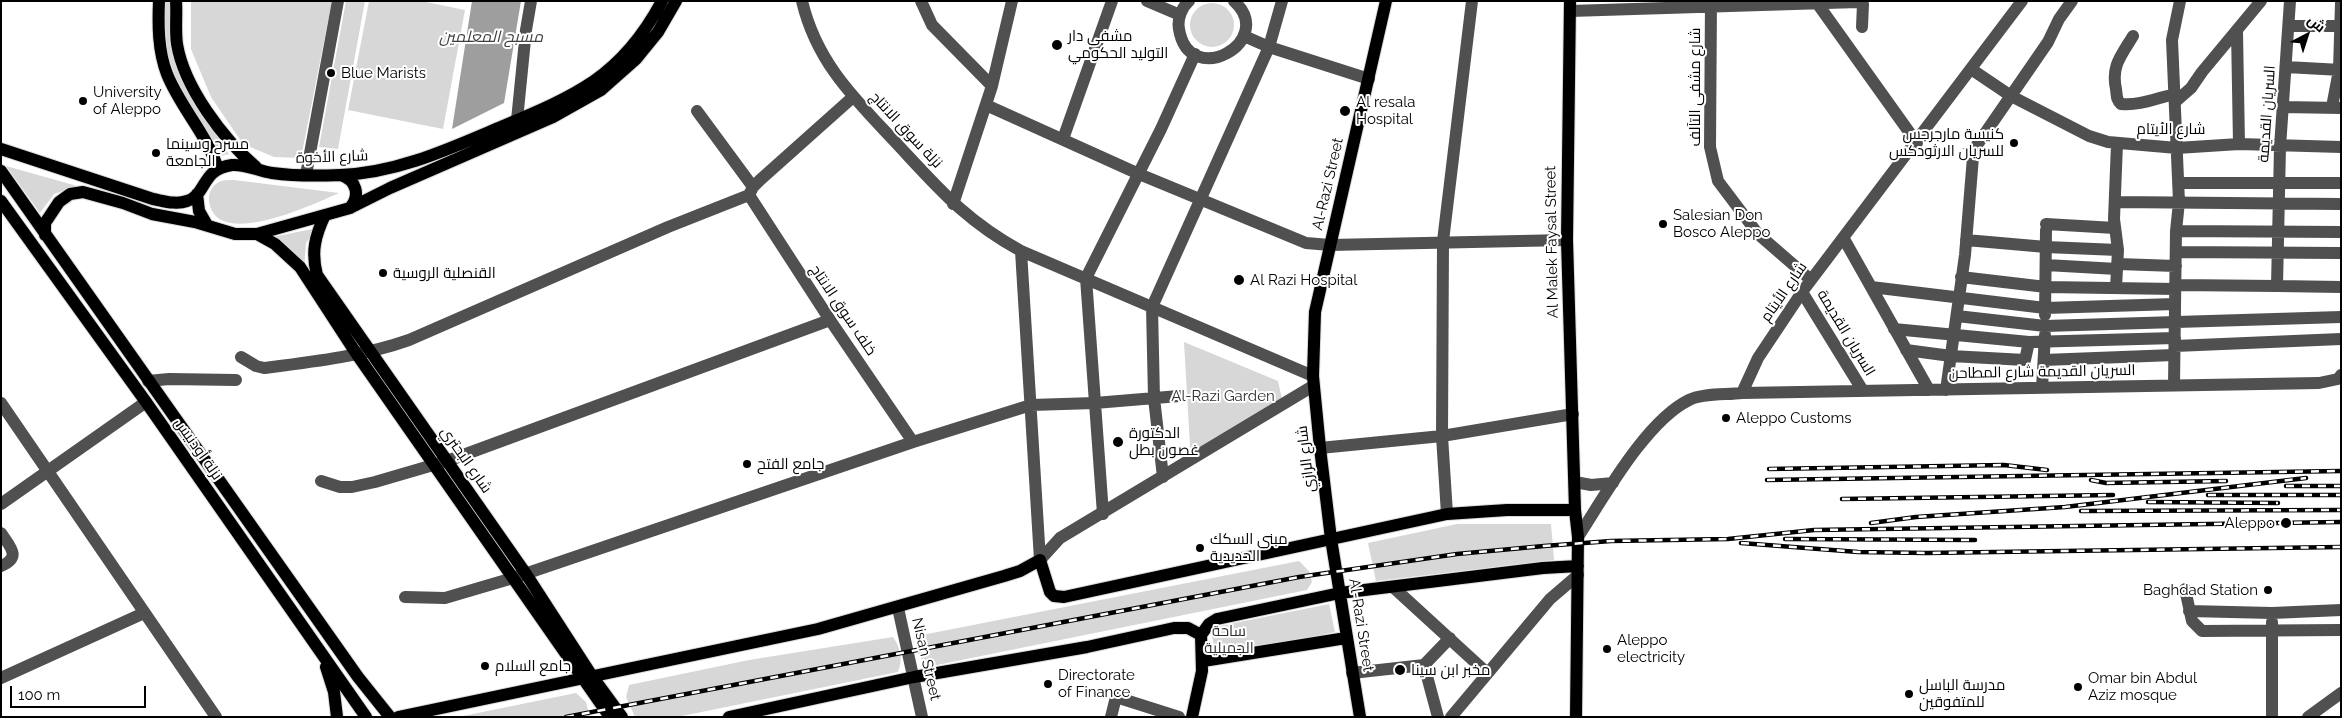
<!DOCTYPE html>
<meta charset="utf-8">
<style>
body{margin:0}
#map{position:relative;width:2342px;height:718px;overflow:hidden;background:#fff;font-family:Raleway,Cairo,sans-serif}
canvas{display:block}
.frame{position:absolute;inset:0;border:2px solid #000;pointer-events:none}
.north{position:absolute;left:2282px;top:10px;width:50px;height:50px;-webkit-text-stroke:4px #fff;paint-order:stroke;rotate:40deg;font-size:14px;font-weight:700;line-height:20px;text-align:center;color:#000}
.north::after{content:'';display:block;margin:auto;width:18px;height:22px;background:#000;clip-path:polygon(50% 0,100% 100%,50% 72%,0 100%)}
.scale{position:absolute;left:10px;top:686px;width:136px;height:22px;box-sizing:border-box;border:2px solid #000;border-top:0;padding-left:6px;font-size:15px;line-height:18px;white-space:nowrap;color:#000;-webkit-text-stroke:4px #fff;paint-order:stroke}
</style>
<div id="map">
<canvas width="2342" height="718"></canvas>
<div class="frame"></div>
<div class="north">ش</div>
<div class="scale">100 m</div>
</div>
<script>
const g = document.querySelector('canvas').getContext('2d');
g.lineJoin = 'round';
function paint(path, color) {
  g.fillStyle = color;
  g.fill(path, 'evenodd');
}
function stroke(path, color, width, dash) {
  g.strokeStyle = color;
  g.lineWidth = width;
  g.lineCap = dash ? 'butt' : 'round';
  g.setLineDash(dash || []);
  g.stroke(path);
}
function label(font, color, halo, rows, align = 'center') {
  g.font = font + ' Raleway,Cairo,sans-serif';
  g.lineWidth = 4;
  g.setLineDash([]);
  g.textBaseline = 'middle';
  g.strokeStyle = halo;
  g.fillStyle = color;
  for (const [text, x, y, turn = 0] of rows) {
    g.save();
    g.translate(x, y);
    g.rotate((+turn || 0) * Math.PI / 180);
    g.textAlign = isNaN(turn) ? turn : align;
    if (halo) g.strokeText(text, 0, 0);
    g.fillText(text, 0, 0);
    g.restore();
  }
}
const green = new Path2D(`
 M164 1H171L189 90 229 154 221 156C190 104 158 66 164 1Z
 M191 1H332L301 158 274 157 243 144 211 97 191 49Z
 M346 1H365L338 149 319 147Z
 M369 1H421L465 10 443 129 348 110Z
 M1190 25a22 22 0 1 1 44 0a22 22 0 1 1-44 0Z
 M6 166 77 186 54 194 40 213Z
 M234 180 339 193C312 205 249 234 221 220 208 213 203 190 219 182 223 180 229 180 234 180Z
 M317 228 306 243 304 270 273 237Z
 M1184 342 1278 381 1282 399 1191 463Z
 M1457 524H1551L1554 560 1376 581 1368 543Z
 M1299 561 1309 571 1312 582 1307 590 927 667C920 658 914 649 917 636Z
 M1329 604 1335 632 1217 658 1210 628Z
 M893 637C901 648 903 660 898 672L677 717H635L626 697 629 685 749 660Z
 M576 693 586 702 590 717H458Z`);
const water = new Path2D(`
 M472 1H521L504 103 452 129Z`);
const minor = new Path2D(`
 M802 1C817 64 856 100 898 145 939 189 966 221 1021 251L1313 376
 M921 1 932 25 992 86
 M1147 1 1180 15
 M1189 1C1182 7 1177 19 1179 29 1189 91 1278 41 1234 1
 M1711 1 1710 147 1718 181 1758 234 1811 280
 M2290 1 2280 147 2277 286 2341 287
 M1817 3 1917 143
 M1570 11 1858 2 1863 4 1862 27
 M2289 26H2341
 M2237 31 2239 144
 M1244 36 1269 47 1369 79
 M2133 36C2121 56 2111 66 2116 89 2117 96 2116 99 2121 104 2139 106 2157 98 2175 94
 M2286 67 2341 70
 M1971 69 2011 96 2089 136 2108 142 2177 148 2239 144 2341 147
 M2175 102 2191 88 2202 72 2261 1
 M986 105 1139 174 1306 243 1330 245 1567 240
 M2282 107 2341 108
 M2332 107 2339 70 2341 3
 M697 111 753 187
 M516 130 526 30 531 1
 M1063 139 1112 1
 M306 175 338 1
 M2179 183H2341
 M749 195 830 320 913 442
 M2115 202 2341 204
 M953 204 992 86 1012 1
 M2046 224 2115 228
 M2176 231 2341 232
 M1844 239 1929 390
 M1966 240 2046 247 2118 250
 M1021 251 1040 560
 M2176 252 2341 253
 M2118 264 2176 266
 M2046 265 2117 269
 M1961 277 2046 287 2176 289
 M2176 285 2277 286
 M1871 287 2045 308 2175 304
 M2116 288 2118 250 2114 219 2117 144
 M1802 292 1863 391
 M2045 315 2046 230
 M1957 316 2045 326 2341 317
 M1894 329 2029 342 2175 338
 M2175 346 2341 339
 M1906 350 1951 356 2025 360 2029 342
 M241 357 256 366 264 368C312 362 364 356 409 340L668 227 749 195 753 187 760 180 853 97
 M2044 360 2174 355
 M148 381 169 379 236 380
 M2174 385 2176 231 2179 202 2172 40 2180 1
 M2042 388 2045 335
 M1946 390 1965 255 1973 157 1977 145 2048 42 2059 19 2072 1
 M1742 393 1758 358 1802 292 2022 1
 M1 403 216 717
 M1320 448 1442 436 1573 414
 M1163 477 1154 398 1152 307 1269 47 1282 1
 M321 481 340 487H352L375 482 447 461 830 320
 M1575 482 1591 485 1613 483
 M1 504 146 402
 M1103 514 1086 278 1161 129 1195 54
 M1447 514 1442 436 1443 241 1472 1
 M1 533C10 547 22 557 1 566
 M1578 537C1604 497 1646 421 1689 400 1703 393 1726 395 1742 393L2319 383 2338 379 2341 375
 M1040 560 1060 538 1313 386
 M1393 587 1487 673
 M2185 589 2192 621 2202 631 2341 630
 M405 597 445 598 513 578 913 442 1031 405 1095 403 1179 396
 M898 608 922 717
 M2189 611 2272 613 2341 610
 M2272 622V717
 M1424 665 1438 717
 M1352 673 1424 665 1450 638
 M1 678 144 613
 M1111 717 1116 697 1179 717
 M1451 717 1550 599 1578 575
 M2308 717 2341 693`);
const major = new Path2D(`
 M159 1C158 25 158 51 167 74 180 107 207 134 218 169
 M176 1C177 15 175 30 177 44 184 87 223 139 256 167
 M1570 1 1567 240 1575 510 1578 537 1576 717
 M1 149 153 199C164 201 176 205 187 201 207 195 201 169 232 165 246 164 258 171 272 173 294 176 318 176 340 175 398 173 451 148 503 126 534 113 566 100 594 81 624 60 645 33 662 1
 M1 171 358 677 390 717
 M341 175C356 180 361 195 350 208
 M197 194 199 211 207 225
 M1 201 146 402 366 717
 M325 215C315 236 311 252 317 275L526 574 592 676 622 717
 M257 234 275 244 300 267 356 353 610 717
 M45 235V223L59 202 70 194 83 192 123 203 152 214 195 222 235 234H257L350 208 390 188 553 117 601 90 636 59 658 32 676 1
 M1203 661 1346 638
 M326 667 334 692 337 717
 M398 717 818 629 1004 576 1020 571 1040 560 1050 592 1054 596 1064 597 1447 514 1507 510H1575
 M729 717 914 677 1087 647 1174 628H1188L1201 635
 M1192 717 1202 671 1201 635 1209 624 1217 619 1340 593 1543 568 1578 566
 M1360 717 1331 539 1320 448 1313 376 1315 312 1386 1`);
const rail = new Path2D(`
 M1769 469 2004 465 2047 470
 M1767 480 2341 471
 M2091 480 2106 483 2226 481
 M2286 486H2341
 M2208 495H2341
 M1842 499 2113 495
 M2148 502 2278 503
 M2081 511 2341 510
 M1871 523 1916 517 2065 507 2306 478
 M1785 539 1975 540
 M1741 543 1858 552 1926 553 2341 547
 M566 717 1299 577 1457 554 1544 546 1611 541 1728 539 1814 530 2341 522`);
const markers = [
 [1057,45,6,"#000"],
 [331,73,5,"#000"],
 [83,101,5,"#000"],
 [1345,111,6,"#000"],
 [2014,143,5,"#000"],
 [156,153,5,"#000"],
 [1663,224,5,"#000"],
 [383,273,5,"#000"],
 [1239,280,6,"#000"],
 [1726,418,5,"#000"],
 [1118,442,6,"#000"],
 [747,464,5,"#000"],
 [2286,523,6,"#000"],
 [1200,548,5,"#000"],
 [2268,590,5,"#000"],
 [1607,649,5,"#000"],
 [485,666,5,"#000"],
 [1400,670,6,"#000"],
 [1048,684,5,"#000"],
 [2078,687,5,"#000"],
 [1909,694,5,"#000"]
];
const poiNames = [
 ["مشفى دار",1068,36],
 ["التوليد الحكومي",1068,53],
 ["Blue Marists",341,73],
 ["University",93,92],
 ["of Aleppo",93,109],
 ["Al resala",1356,102],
 ["Hospital",1356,119],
 ["كنيسة مارجرجس",2004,134,"right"],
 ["للسريان الارثودكس",2004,151,"right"],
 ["مسرح وسينما",166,144],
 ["الجامعة",166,161],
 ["Salesian Don",1673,215],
 ["Bosco Aleppo",1673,232],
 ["القنصلية الروسية",393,273],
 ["Al Razi Hospital",1250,280],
 ["Aleppo Customs",1736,418],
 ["الدكتورة",1129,433],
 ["غصون بطل",1129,450],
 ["جامع الفتح",757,464],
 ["Aleppo",2275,523,"right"],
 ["مبنى السكك",1210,539],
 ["الحديدية",1210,556],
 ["Baghdad Station",2258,590,"right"],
 ["Aleppo",1617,640],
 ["electricity",1617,657],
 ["جامع السلام",495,666],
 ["مخبر ابن سينا",1411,670],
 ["Directorate",1058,675],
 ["of Finance",1058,692],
 ["Omar bin Abdul",2088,678],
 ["Aziz mosque",2088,695],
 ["مدرسة الباسل",1919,685],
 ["للمتفوقين",1919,702]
];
const streetNames = [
 ["شارع مشفى التآلف",1695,87,-90],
 ["السريان القديمة",2267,114,-86],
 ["شارع الأيتام",2171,129],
 ["نزلة سوق الانتاج",906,130,47],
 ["شارع الأخوة",332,157,-2],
 ["Al-Razi Street",1328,184,-77],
 ["Al Malek Faysal Street",1552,242,-91],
 ["شارع الأيتام",1784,292,-55],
 ["خلف سوق الانتاج",843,310,56],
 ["السريان القديمة",1846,333,59],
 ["السريان القديمة شارع المطاحن",2042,372,-1],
 ["نزلة أودنيس",198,449,55],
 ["شارع الرازي",1306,459,-97],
 ["شارع البحتري",466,460,55],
 ["Al-Razi Street",1361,625,81],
 ["Nisan Street",926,659,77]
];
const parkNames = [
 ["Al-Razi Garden",1223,396],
 ["ساحة",1229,631],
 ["الجميلية",1229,648]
];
const waterNames = [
 ["مسبح المعلمين",491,37]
];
paint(green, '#d7d7d7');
paint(water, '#9e9e9e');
stroke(major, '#dbdbdb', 14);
stroke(minor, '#505050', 12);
stroke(major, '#000', 12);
stroke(rail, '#000', 4.5);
stroke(rail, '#fff', 2.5, [8]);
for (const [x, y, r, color] of markers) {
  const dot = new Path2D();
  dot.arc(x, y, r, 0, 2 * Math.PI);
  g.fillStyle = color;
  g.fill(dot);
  stroke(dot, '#fff', 2);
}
label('15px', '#000', '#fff', poiNames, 'left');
label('15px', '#000', '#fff', streetNames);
label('15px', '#2e2e2e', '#fff', parkNames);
label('italic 16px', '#3f3f3f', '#fff', waterNames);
</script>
